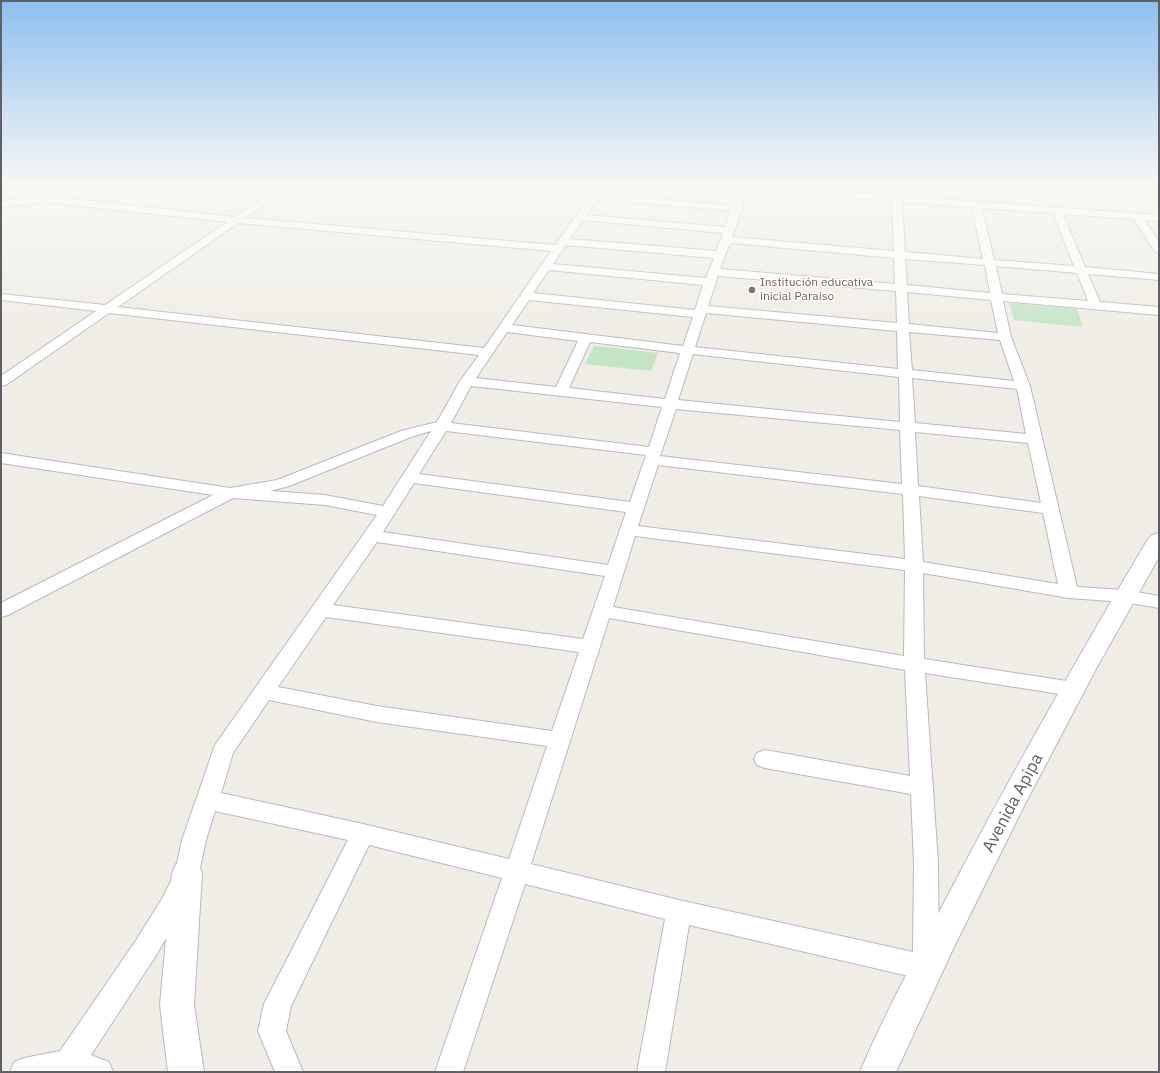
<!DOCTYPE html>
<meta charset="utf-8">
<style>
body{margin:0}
#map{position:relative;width:1160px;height:1073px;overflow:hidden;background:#efede5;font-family:"IBM Plex Sans",sans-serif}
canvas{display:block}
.frame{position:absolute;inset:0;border:2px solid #5d6065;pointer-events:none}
</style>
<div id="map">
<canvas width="1160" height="1073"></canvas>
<div class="frame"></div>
</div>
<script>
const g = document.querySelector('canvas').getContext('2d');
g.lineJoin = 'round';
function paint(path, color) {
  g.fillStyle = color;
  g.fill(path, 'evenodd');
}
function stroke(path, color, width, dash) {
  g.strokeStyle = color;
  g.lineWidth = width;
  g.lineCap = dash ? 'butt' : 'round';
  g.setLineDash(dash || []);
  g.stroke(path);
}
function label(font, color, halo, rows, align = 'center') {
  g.font = font + ' "IBM Plex Sans",sans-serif';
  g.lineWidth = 3;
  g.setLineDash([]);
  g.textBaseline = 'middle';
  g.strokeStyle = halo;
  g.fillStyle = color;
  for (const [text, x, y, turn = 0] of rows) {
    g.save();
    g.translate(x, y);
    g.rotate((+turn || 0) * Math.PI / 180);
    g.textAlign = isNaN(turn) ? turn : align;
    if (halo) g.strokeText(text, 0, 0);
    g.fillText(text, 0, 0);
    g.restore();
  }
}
const green = new Path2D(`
 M1009 303 1077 309 1083 327 1014 320Z
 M594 346 658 353 651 371 585 364Z`);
const minor = new Path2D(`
 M278 187H289L246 218 555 245 597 187H606L601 194 733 206 738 187H775L1159 215V221L1145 220 1159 242V253L1155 252 1134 219 1063 214 1085 267 1159 274V280L1088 274 1100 302 1159 307V315L1003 301 1011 337 1030 386 1077 587 1125 590 1159 596V608L1125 602 1069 598 923 573 924 659 1073 682 1080 684 1083 689 1080 694 1073 696 925 673 938 863 939 967 935 976 926 980 689 925 665 1072H637L665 919 525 884 463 1072H435L502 878 369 845 291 1006 286 1031 303 1072H275L258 1031 264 1004 348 840 215 811 206 840 199 873 181 913 155 957 91 1055 109 1062 113 1072H10L14 1062 24 1058 60 1051 137 939 163 897 175 873 182 840 215 745 377 515 325 505 233 498 8 615 1 617V603L213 495 1 463V453L230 488 277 480 401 431 437 422 460 381 479 355 109 313 6 385 1 386V376L96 311 1 300V294L105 305 227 222 45 202 1 207V201L45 196 234 217ZM746 190 892 201 894 251 732 237 742 209ZM597 199 731 211 725 227 587 215ZM902 202 972 207 983 259 905 252ZM982 208 1053 213 1074 266 994 260ZM583 220 723 233 716 251 570 239ZM238 223 551 251 484 348 118 307ZM730 243 894 258 895 284 720 269ZM566 245 714 258 706 278 553 264ZM905 259 985 265 990 293 907 285ZM996 266 1077 273 1088 301 1002 294ZM549 270 703 285 695 310 533 293ZM718 276 896 291 897 323 708 306ZM907 292 991 300 998 333 909 324ZM529 300 693 317 683 346 512 325ZM706 313 897 331 898 369 695 347ZM507 332 578 341 556 387 476 378ZM909 332 1000 340 1014 381 912 370ZM590 342 680 353 665 399 569 388ZM693 354 899 377 900 422 678 400ZM912 378 1017 389 1026 434 915 423ZM471 386 662 407 649 447 451 423ZM676 409 900 430 902 484 660 456ZM431 431 383 506 325 495 270 491 289 486 411 437ZM446 431 646 455 630 502 419 474ZM915 432 1028 443 1041 503 918 486ZM658 465 903 494 905 559 638 526ZM414 483 626 512 608 565 383 532ZM919 496 1043 513 1058 584 923 562ZM635 536 905 570 904 656 613 607ZM377 542 605 576 583 639 333 605ZM326 617 579 652 552 731 377 706 278 687ZM609 618 905 670 910 776 765 750 757 753 754 759 757 765 765 768 911 794 914 863 913 952 679 900 531 864ZM269 700 377 722 547 746 509 859 363 824 221 793 233 753Z
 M1032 187H1080L1159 191V197L1037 190Z`);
const tertiary = new Path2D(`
 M1159 533V557L1096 669 1024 806 954 947 896 1072H860C885 1012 917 955 947 897 1010 776 1078 657 1148 539L1152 535Z
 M187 860 198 864 202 873 194 1005 204 1072H168L160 1005 172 873 176 864Z`);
const markers = [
 [752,290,4,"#8d6e63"]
];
const farEducationnames = [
 ["Institución educativa",760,283],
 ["inicial Paraiso",760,297]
];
const nearStreetnames = [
 ["Avenida Apipa",1013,803,-62]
];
paint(green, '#c3e5c5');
stroke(minor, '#b7babe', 2);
stroke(tertiary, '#b7babe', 2);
paint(minor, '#fff');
paint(tertiary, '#fff');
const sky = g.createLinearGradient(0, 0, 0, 337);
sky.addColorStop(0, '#8ec0f0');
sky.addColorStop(0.55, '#f8f7f3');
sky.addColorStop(1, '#f8f7f300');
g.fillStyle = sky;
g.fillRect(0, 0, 1160, 337);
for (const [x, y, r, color] of markers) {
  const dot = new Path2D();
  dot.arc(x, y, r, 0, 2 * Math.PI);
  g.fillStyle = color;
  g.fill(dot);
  stroke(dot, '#fff', 1.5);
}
label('12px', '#785e54', '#fff', farEducationnames, 'left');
label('17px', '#5d6065', '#fff', nearStreetnames);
</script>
